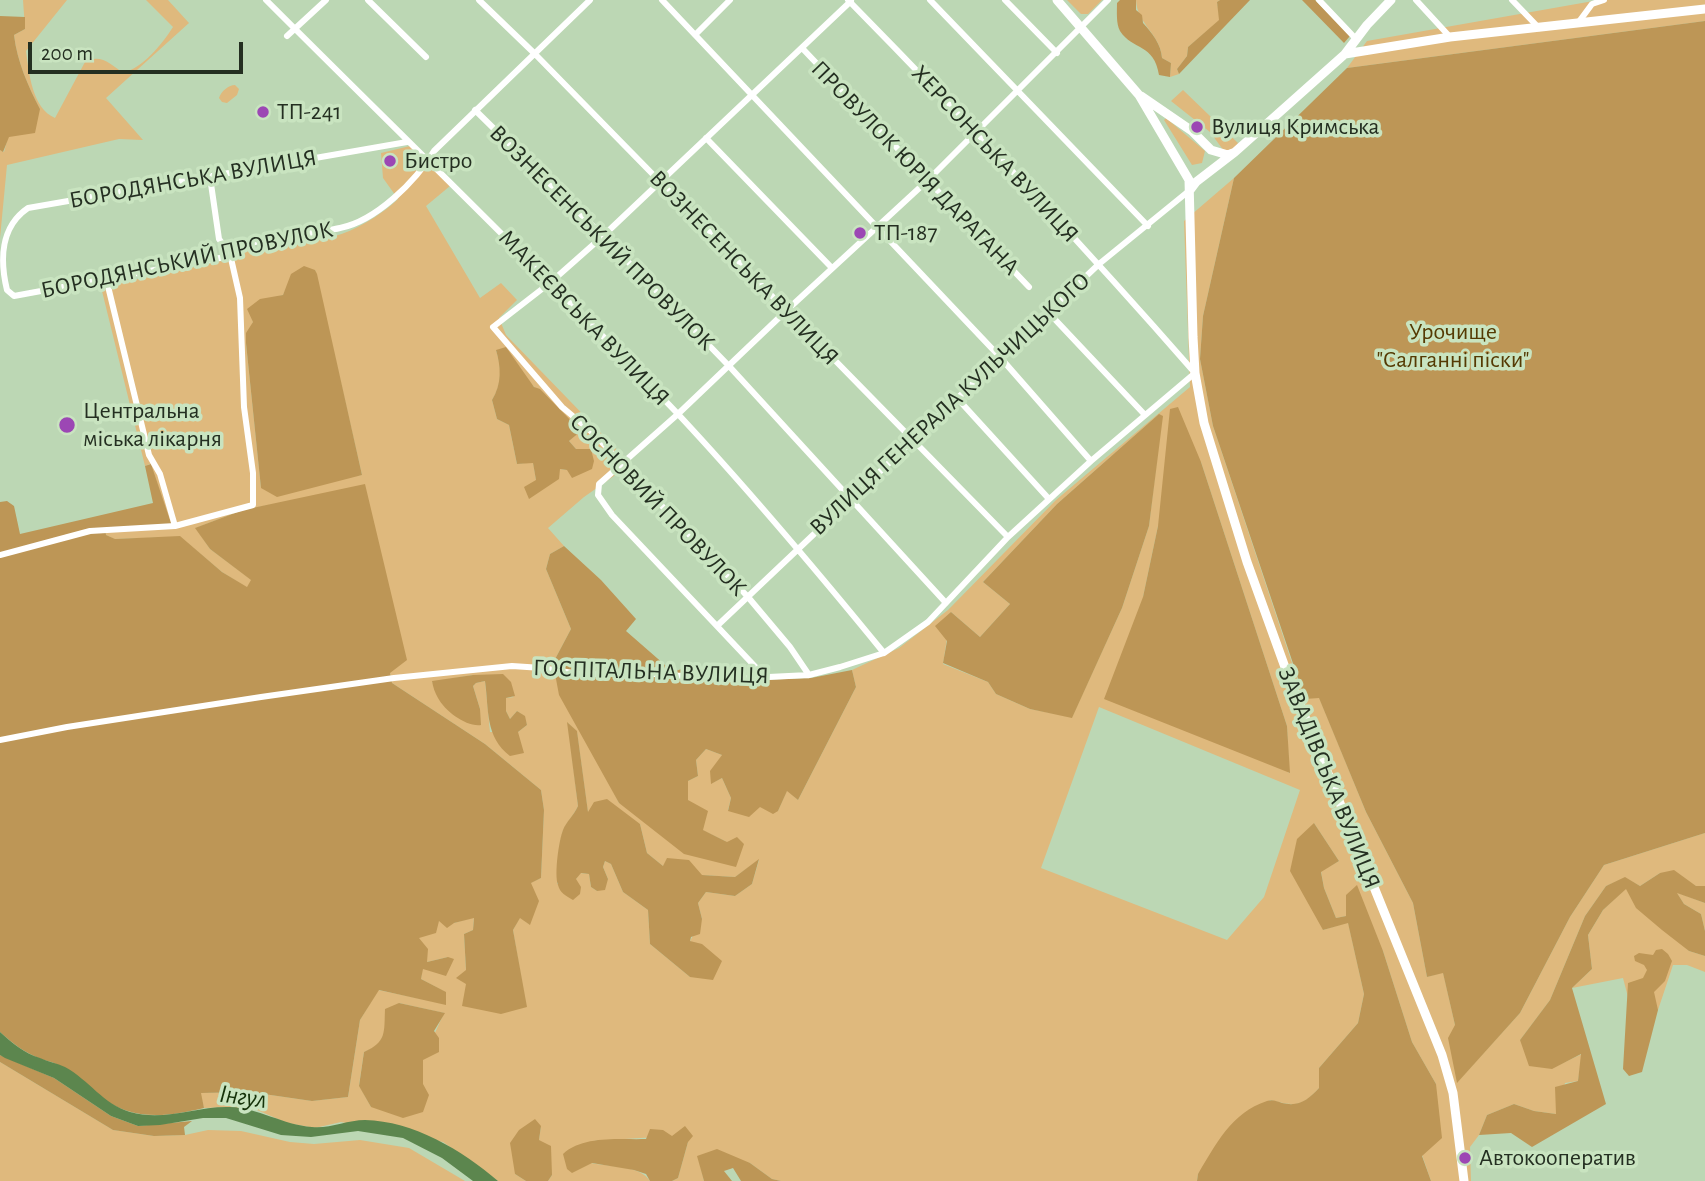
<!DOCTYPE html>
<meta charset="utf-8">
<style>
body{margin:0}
#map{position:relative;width:1705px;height:1181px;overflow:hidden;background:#bcd7b4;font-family:"Alegreya Sans",sans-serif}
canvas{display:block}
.scale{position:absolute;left:28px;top:42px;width:215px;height:32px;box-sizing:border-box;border:4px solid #242f21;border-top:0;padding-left:9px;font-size:21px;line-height:24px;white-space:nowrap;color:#242f21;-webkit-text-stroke:5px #c9e4c0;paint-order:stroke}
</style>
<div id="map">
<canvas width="1705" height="1181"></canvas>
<div class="scale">200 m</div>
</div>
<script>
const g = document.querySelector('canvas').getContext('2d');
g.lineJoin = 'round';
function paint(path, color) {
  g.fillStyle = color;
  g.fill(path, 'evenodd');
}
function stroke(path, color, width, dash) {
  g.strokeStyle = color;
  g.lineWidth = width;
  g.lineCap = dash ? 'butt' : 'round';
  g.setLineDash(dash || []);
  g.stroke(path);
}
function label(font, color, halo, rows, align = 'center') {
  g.font = font + ' "Alegreya Sans",sans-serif';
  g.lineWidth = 7;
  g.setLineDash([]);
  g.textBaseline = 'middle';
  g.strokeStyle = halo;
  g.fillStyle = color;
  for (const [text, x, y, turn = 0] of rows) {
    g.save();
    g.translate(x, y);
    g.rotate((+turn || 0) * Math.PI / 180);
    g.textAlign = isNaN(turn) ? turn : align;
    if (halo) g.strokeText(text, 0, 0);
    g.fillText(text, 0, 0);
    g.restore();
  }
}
const green = new Path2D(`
 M23 0H67L26 51C29 73 32 108 55 118L85 62C100 53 111 64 123 73 143 68 162 44 173 27L146 0H168L189 23 106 98 143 140 119 139 7 165 0 238V150L4 152 8 137 40 109C28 86 17 61 14 35L25 29Z
 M1067 0H1102L1088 14H1081Z
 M1136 0H1220L1217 2 1220 20 1188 47 1187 56 1177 69 1179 74 1170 77 1171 63 1162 58C1161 35 1137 24 1136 0Z
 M1599 0H1705V21L1347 68 1367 41Z
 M235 85 239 89 237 95 227 103 222 102 219 98C221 91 229 85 235 85Z
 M1183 90 1238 143 1234 149 1224 151 1210 132 1171 101Z
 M1166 118 1205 151 1202 163 1192 165 1164 120Z
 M410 146 450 186 426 206 480 298 501 283 517 300 499 318 506 335 631 464 584 497 548 528 564 546 550 554 546 569 571 629 553 663 619 803 727 842 702 830 688 800V781L698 776 696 760 706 749 722 755 712 783 722 778 731 798 728 810 760 806 778 811 787 790 798 800 856 687 852 670 899 648 948 610 1056 500 1190 387 1184 221 1234 178 1203 316 1200 359 1213 426 1304 699 1319 697 1366 812 1413 903 1427 977 1443 972 1455 1025 1457 1082 1520 1013 1570 917 1604 865 1705 833V886H1696L1660 873 1640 886 1625 878 1606 886 1585 916 1550 1000 1520 1040 1552 1068 1582 1054 1578 1081 1565 1083 1556 1114 1534 1111 1514 1104 1487 1115 1479 1135 1470 1147 1471 1181H1431L1422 1155 1436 1084 1412 1042 1383 951 1346 916 1336 918 1324 888 1321 871 1339 861 1314 823 1323 930 1348 922 1364 994 1358 1023 1319 1068V1088C1301 1108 1295 1106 1270 1100L1198 1174 1197 1181H781L772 1179 750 1163 698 1156 704 1181H672L678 1178 688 1142 672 1136 593 1141 591 1163C609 1167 640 1165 650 1181H548L552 1175 539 1140 541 1126 515 1174 526 1181H498L443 1142 341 1122 315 1128 287 1123 257 1110 230 1107 204 1108 200 1093 250 1092 312 1101 348 1097 360 1020 378 990 446 1004 445 992 421 979 422 969 448 957 427 962 418 938 439 921 454 923 474 917 473 930 464 934 466 971 526 1007 513 930 520 917 529 924 530 883 541 878 544 810 541 790 485 744 392 683 390 673 274 504 243 510 196 528 210 549 252 580 247 588 222 572 180 537 114 539 106 535 105 527 171 525 150 464 145 466 101 287 226 260C263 241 300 245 338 235 357 230 385 212 398 199L383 178 381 153ZM315 270 362 475 261 488 246 343 253 322 252 316 276 297 283 295 287 287ZM496 350 580 431 569 441 576 449 567 470 560 469 536 480 533 462 517 464 509 425 497 419 492 400C502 385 502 368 496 350ZM1158 415 1162 416 1149 526 1122 608 1072 717 1030 709 996 694 988 682 943 664 951 612 980 637 1010 604 983 582 1057 504ZM1201 462 1287 726 1289 773 1143 597 1158 526ZM473 675 514 697 506 698V711L510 719 517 711 524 716 527 725 518 732H490L485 681 476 683 473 686 480 709V725L432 682ZM1099 707 1300 790 1264 897 1227 940 1041 868ZM568 723 577 732 588 813 640 824 647 853 663 866 701 875 735 877 759 860 752 884 735 896 706 892 698 903 702 919 690 941 693 943 690 977 650 944 648 910 623 892 611 864 605 861 603 867 608 879 597 891 591 887 589 874 580 873 576 879 557 884C557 867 558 848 563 831 566 823 574 815 578 806ZM399 1003 444 1013 423 1059V1085L371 1107 359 1085 364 1052 378 1046Z
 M1626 888 1689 951 1705 956V972L1687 965H1673L1658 1010 1628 997 1623 978 1572 988 1592 969 1588 935 1603 910Z
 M1676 892 1705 903V931L1701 914 1684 904Z
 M0 1062 113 1130 154 1136 185 1135 208 1130 241 1131 290 1142 314 1144 360 1140 409 1148 465 1181H0Z`);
const forest = new Path2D(`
 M1120 0H1136V10L1142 15 1143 23C1152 33 1161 44 1162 58L1171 63 1170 77 1159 75C1154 43 1133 51 1120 31 1116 24 1117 11 1117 3Z
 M1220 0H1250L1179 74 1177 69 1187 56 1188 47 1219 20 1217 2Z
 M1302 0H1315L1350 36 1344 43Z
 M0 16 25 17V29L14 35C17 61 28 86 40 109L35 133 9 137 3 152 0 150Z
 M1705 21V833L1604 865 1570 917 1520 1013 1457 1083 1448 1038 1455 1025 1443 973 1427 977 1413 903 1366 812 1319 698 1305 699 1213 426 1200 359 1203 316 1234 178 1347 68Z
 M304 266 315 270 317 274 362 475 277 497 261 488 246 343V333L253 322 247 309 260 299 283 295 291 274Z
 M506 347 534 387 540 389 581 431 569 441 576 449H591L594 461 592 469 572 478 567 470 560 469 559 479 529 499 524 487 536 480 533 463 517 464 509 425 497 419 492 400C502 384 501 367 496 350Z
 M1178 407 1201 462 1287 726 1290 773 1104 699 1143 597 1158 526 1170 409Z
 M1159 414 1163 416 1149 526 1122 608 1072 718 1030 709 996 694 988 682 943 663 947 641 935 626 951 612 980 637 1010 604 983 582 1057 504Z
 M151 464 172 526 105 528 106 535 115 539 180 536 222 572 247 587 251 580 210 549 195 528 243 510 365 484 407 660 390 673 392 683 485 744 541 790 544 810 541 878 531 883 539 901 530 925 520 918 513 930 527 1007 501 1014 462 1006 466 984 456 978 466 970 464 934 473 930 474 918 454 923 447 928 439 921 436 933 419 938 428 949 427 962 448 957 454 959 446 976 423 969 421 979 446 992V1005L379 990 360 1020 348 1097 312 1101 250 1092 201 1093 204 1108C163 1118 130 1121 95 1093 82 1082 71 1072 56 1064 51 1061 46 1061 41 1059 25 1053 12 1043 0 1032V502L7 501 14 506 20 534 153 503 145 466Z
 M564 546 601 580 636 619 626 631 673 672 690 666 702 675 762 680 811 678 852 670 856 687 798 800 787 791 778 811 773 814 760 807 749 817 728 811 731 798 722 778 711 784 710 771 722 755 706 749 696 760 698 776 688 781V800L708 811 703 830 727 842 737 837 744 844 736 867 684 854 619 803 559 695 553 663 571 629 546 569 550 554Z
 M503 674 511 682 515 696 506 698V711L510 719 517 711 525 716 527 725 518 732 524 753 510 756C485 737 489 710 485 681L476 683 473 686 480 709 481 725C466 727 445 711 438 698 435 693 433 687 432 681L473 675Z
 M567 722 577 731 588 812 594 802 607 799 640 824 647 853 663 866 667 858 689 860 702 875 735 877 759 859 752 884 735 896 706 892 698 903 702 919 700 934 691 937 690 941 702 944 722 961 713 980 690 977 650 944 648 910 623 892 611 864 605 861 603 867 608 879 605 890 597 891 591 887 589 874 581 873 576 879 581 887 580 894 573 900C566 896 560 893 558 885 554 874 559 840 563 830 566 822 574 815 578 806Z
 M1314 823 1339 861 1321 872 1324 888 1336 918 1346 916V895L1357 885 1383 951 1412 1042 1436 1084 1442 1138 1422 1156 1431 1181H1197L1198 1174C1216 1144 1231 1113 1267 1101 1272 1099 1277 1101 1282 1103 1299 1107 1308 1100 1319 1088V1068L1358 1023 1364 994 1348 923 1323 930 1290 871 1297 839Z
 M1674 870 1696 886H1705V903L1677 893 1684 904 1701 914 1705 931V956L1689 951 1662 930 1636 908 1626 889 1603 910 1588 935 1592 969 1572 988 1606 1104 1532 1147 1511 1133 1479 1135 1487 1115 1514 1104 1534 1111 1556 1114 1555 1087 1578 1081 1581 1054 1552 1069 1529 1066 1520 1040 1550 1000 1585 916 1606 886 1625 877 1640 886 1660 873Z
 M1662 949 1668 954 1672 961 1665 981 1654 992 1658 1010 1642 1072 1629 1076 1623 1069 1628 983 1643 978 1647 970 1644 965 1635 961 1634 956 1639 953 1653 955 1656 950Z
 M399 1003 445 1013 434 1031 439 1038V1052L423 1060V1084L429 1095 423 1112 403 1118 371 1107 359 1086 364 1052C387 1042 384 1032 385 1009Z
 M0 1055 54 1078 111 1116 138 1126 192 1121 184 1127 185 1135 154 1136 113 1130 0 1062Z
 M535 1119 541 1126 539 1140 551 1146 552 1175 548 1181H526L515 1174 510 1143 519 1130Z
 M685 1126 693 1136 688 1142 678 1178 672 1181H650L646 1174 634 1170 592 1163 572 1173 567 1169 563 1154C584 1135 620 1140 646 1139L650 1129 663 1130 672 1136Z
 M717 1149 750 1163 772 1179 781 1181H741L733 1168 724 1171 732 1181H704L697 1156Z`);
const water = new Path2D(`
 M0 1032C12 1043 24 1053 40 1058 48 1062 57 1063 65 1067 89 1080 103 1104 130 1112 165 1122 195 1106 230 1107 259 1108 283 1125 312 1127 329 1129 347 1120 365 1120 413 1121 462 1150 498 1181H473L442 1158 403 1138 358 1131 311 1137 281 1135 226 1118H203L160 1125 138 1126 111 1116 54 1078 5 1058 0 1055Z`);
const street = new Path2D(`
 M266 0C403 137 543 272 677 413 749 490 817 571 884 653
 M368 0 426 57
 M479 0 534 53 1008 537
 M662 0 999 356 1091 461
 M930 0 1148 226
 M1005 0 1057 53
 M1319 0 1356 39
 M1416 0 1450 37
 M1512 0 1539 28
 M1578 23 1592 4 1604 0
 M695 35 730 0
 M287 36 326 0
 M802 48 1029 287
 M475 110 603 236 729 366 946 603
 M706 138 832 268
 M407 142 28 208C0 227 0 261 7 290L14 296 225 257C233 253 241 247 249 244 272 235 314 234 340 228 376 221 416 181 434 151L590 0
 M106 278 149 455 160 474 175 526
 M1048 312 1145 415
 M957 398 1049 499
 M0 555 90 531 175 526 253 505V473L244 407 240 298 230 254 219 239 210 177
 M718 625 1099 264 1190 190
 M809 675 790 647 748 597 593 433 562 407 493 327 551 282 603 236 851 1
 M765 677 612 515 598 495 599 484 678 414 786 311 928 180 1108 0
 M0 740 67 727 261 697 394 678 512 666 542 668 579 674H653L728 679 809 675 840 667 884 653 928 622 1008 537 1091 461 1195 373C1083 245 967 121 848 0`);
const secondary = new Path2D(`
 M1057 0 1139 95 1189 180 1193 337 1195 373 1204 423 1247 562 1286 670 1442 1055 1453 1093 1464 1181
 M1345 54 1450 37 1705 9
 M1141 96 1192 131 1211 150 1228 155 1233 153
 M1190 190 1196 182 1235 152 1345 54 1367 25 1391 0`);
const markers = [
 [263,112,7,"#9c47b4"],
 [1197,127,7,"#9c47b4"],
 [390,161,7,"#9c47b4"],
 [860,233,7,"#9c47b4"],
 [67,425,9,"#9c47b4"],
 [1465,1158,7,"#9c47b4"]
];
const poiNames = [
 ["ТП-241",277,112],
 ["Вулиця Кримська",1211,127],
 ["Бистро",404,161],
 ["ТП-187",874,233],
 ["Центральна",83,411],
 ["міська лікарня",83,439],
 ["Автокооператив",1479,1158]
];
const streetNames = [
 ["ХЕРСОНСЬКА ВУЛИЦЯ",995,154,47],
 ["ПРОВУЛОК ЮРІЯ ДАРАГАНА",915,168,46],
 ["БОРОДЯНСЬКА ВУЛИЦЯ",193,179,-10],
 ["ВОЗНЕСЕНСЬКИЙ ПРОВУЛОК",602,238,45],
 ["БОРОДЯНСЬКИЙ ПРОВУЛОК",187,260,-12],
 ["ВОЗНЕСЕНСЬКА ВУЛИЦЯ",744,268,46],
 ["МАКЕЄВСЬКА ВУЛИЦЯ",584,318,46],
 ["ВУЛИЦЯ ГЕНЕРАЛА КУЛЬЧИЦЬКОГО",950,404,-43],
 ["СОСНОВИЙ ПРОВУЛОК",658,505,46],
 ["ГОСПІТАЛЬНА ВУЛИЦЯ",651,672,2],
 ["ЗАВАДІВСЬКА ВУЛИЦЯ",1329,778,68]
];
const parkNames = [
 ["Урочище",1453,332],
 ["\"Салганні піски\"",1453,360]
];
const waterNames = [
 ["Інгул",243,1097,8]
];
paint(green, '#dfb97d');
paint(forest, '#bd9656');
paint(water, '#5c864e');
stroke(street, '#fff', 6);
stroke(secondary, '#fff', 9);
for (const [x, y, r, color] of markers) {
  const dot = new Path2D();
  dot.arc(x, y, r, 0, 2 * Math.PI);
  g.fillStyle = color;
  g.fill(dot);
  stroke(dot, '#c9e4c0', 2.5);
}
label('24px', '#242f21', '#c9e4c0', poiNames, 'left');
label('24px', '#242f21', '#c9e4c0', streetNames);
label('24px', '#553a03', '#c9e4c0', parkNames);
label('italic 26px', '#153209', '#c9e4c0', waterNames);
</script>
